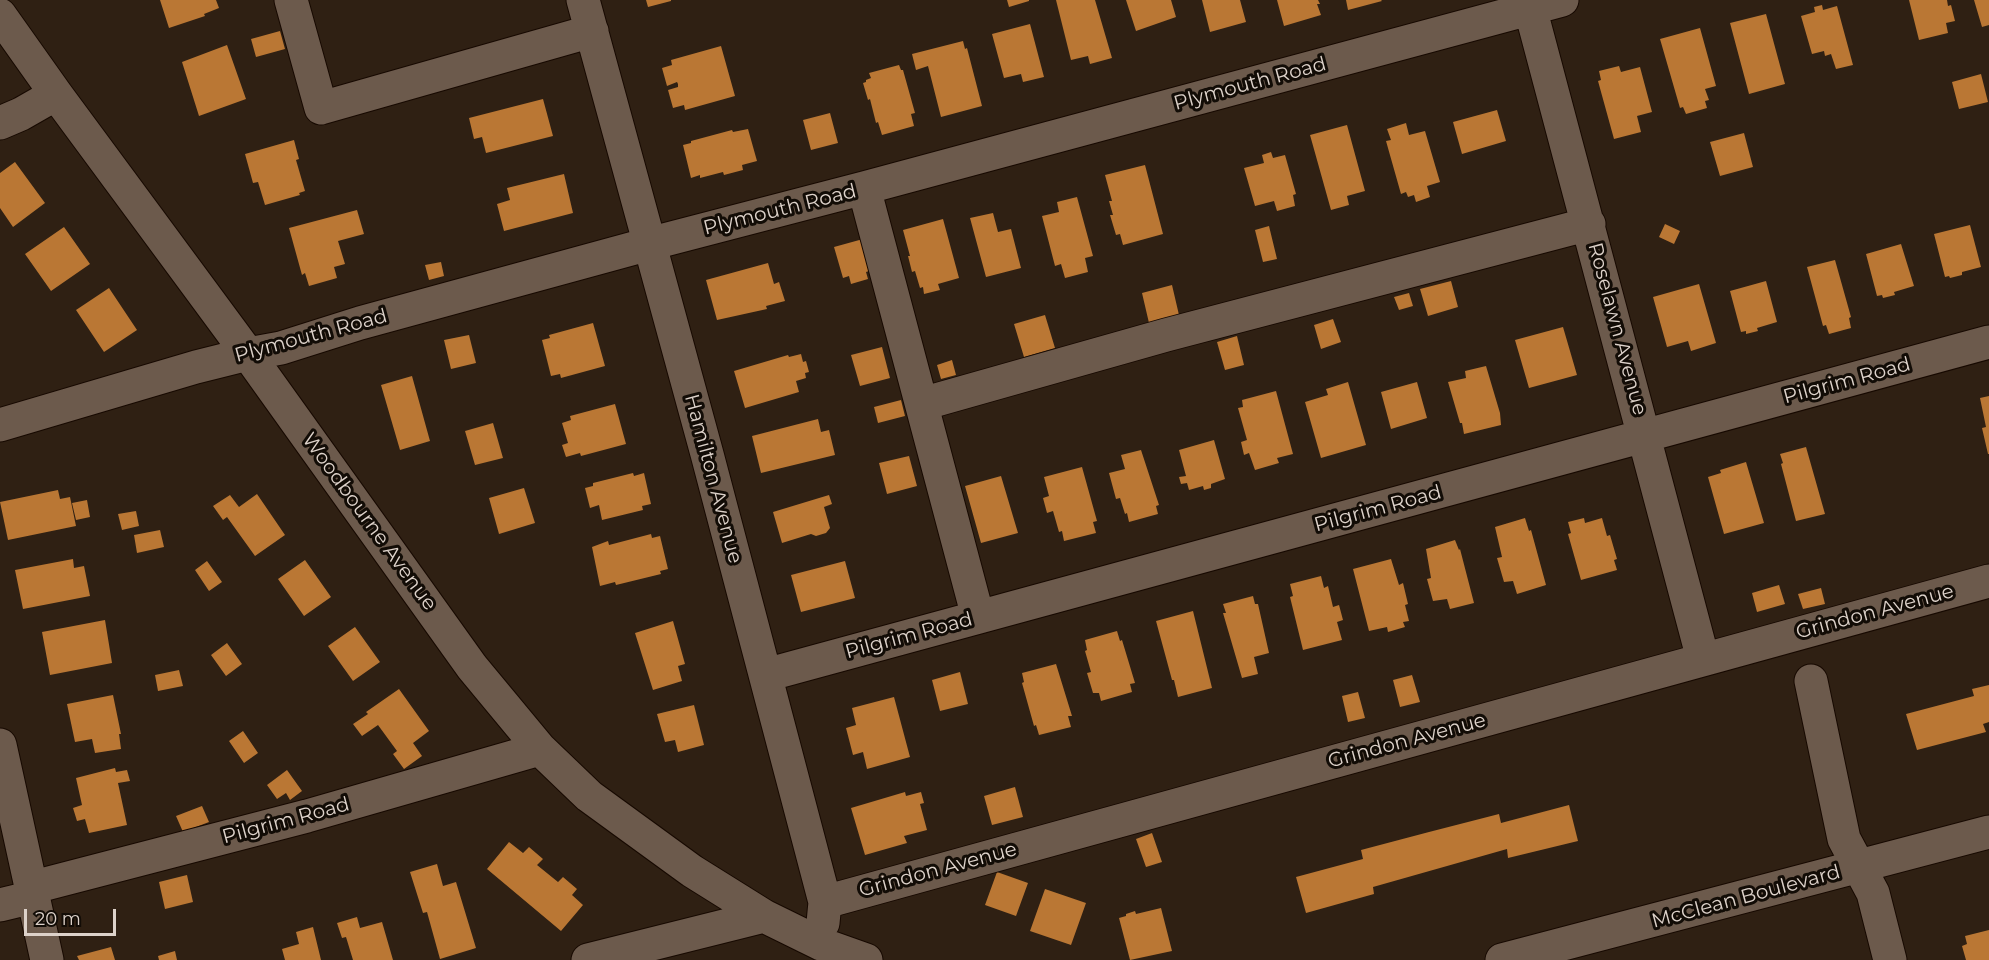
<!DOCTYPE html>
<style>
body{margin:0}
#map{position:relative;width:1989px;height:960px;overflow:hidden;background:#2f2013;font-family:Montserrat,sans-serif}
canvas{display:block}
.scale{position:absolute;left:24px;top:909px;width:92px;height:27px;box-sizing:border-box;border:3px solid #ddd2ca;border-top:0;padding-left:8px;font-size:18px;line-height:21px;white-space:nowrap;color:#ddd2ca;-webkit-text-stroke:4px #120c06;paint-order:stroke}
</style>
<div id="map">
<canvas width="1989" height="960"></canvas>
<div class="scale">20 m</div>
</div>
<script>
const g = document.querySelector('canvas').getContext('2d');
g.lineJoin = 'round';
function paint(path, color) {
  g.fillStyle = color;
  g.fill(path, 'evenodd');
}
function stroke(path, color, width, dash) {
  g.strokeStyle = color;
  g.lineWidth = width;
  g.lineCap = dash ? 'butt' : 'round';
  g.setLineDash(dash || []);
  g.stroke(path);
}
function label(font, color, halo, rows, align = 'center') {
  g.font = font + ' Montserrat,sans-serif';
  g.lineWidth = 6;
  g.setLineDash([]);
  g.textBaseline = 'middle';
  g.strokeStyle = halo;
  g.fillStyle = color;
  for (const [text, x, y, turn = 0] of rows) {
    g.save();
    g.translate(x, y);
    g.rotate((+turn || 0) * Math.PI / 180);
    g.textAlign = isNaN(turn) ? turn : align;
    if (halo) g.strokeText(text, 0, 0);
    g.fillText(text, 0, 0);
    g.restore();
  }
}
const building = new Path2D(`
 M160 0H216L219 8 204 14 205 16 169 28Z
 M646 0H671V1L648 7Z
 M1007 0H1029V1L1009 7Z
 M1056 0H1095L1112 58 1090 64 1088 56 1071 60Z
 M1126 0H1171L1176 17 1136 31Z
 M1202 0H1240L1246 22 1210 32Z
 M1277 0H1318L1320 4H1317L1321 15 1284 26Z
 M1346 0H1381L1382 1 1348 10Z
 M1909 0H1947L1948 6 1951 5 1955 21 1946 23 1948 33 1919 40Z
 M1974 0H1989V25L1982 27Z
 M1822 5 1823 10 1837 6 1853 65 1836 69 1831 54 1825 56 1824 51 1812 54 1801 16 1815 12 1814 7Z
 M1766 14 1785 84 1749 94 1730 23Z
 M1030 24 1044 77 1023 82 1021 74 1004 78 992 34Z
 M1700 28 1716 86 1705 89 1709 100 1705 101 1707 108 1686 114 1683 107 1680 108 1660 39Z
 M280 31 285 49 256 57 251 39Z
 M963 41 965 49 967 48 982 106 941 117 928 66 916 70 912 54Z
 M227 45 246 99 199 116 182 62Z
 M721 46 735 96 685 110 684 105 673 108 668 90 678 87V84L677 82 667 86 662 68 672 65 671 60Z
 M899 65 901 70H903L915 113 911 114 914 126 882 135 878 122 876 123 870 99 868 100 863 83 866 82V80L871 78 869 73Z
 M1619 66 1621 72 1640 67 1652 112 1637 116 1641 132 1614 139 1598 81 1601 80 1599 71Z
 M1981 74 1988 102 1959 109 1952 82Z
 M543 99 553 136 486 153 482 137 474 139 469 118Z
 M1497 110 1506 141 1462 154 1453 122Z
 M830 113 838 143 811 150 803 120Z
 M1406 123 1409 135 1425 131 1440 182 1427 186 1430 197 1416 202 1414 195 1408 197 1406 192 1401 194 1386 141 1391 140 1387 129Z
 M1347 125 1365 191 1347 196 1349 205 1331 210 1310 135Z
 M748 129 757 161 742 165 743 170 724 175 723 172 700 178V175L691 178 683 145 691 143V141L732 130 733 132Z
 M1744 133 1753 167 1720 176 1710 142Z
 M294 140 299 159 296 160 305 191 299 193 300 195 265 205 258 182 253 183 245 154Z
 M1271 152 1273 158 1285 155 1296 194 1293 195 1295 206 1277 211 1274 201 1255 206 1244 168 1264 163 1262 155Z
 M15 162 45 203 13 227 0 208V173Z
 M1145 165 1163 234 1123 245 1120 234 1116 235 1110 215H1113L1109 201H1112L1105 175Z
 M564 174 573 213 504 231 497 204 510 200 507 188Z
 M1077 197 1093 256 1085 258 1088 272 1065 278 1061 264 1055 266 1042 216 1059 212 1057 202Z
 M357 210 364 234 338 241 345 264 334 267 337 278 309 286 305 273 302 275 289 228Z
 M993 213 998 232 1011 229 1021 268 986 277 970 218Z
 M943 219 959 278 938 284 940 290 924 294 923 287 920 288 915 271 912 272 908 256H910L903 230Z
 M1665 224 1680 231 1674 244 1659 237Z
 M1970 225 1981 267 1962 272V275L1950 278 1949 276 1945 277 1934 234Z
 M1269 226 1277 259 1263 262 1255 230Z
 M64 227 90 264 51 291 25 254Z
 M863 239 872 270 866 272 868 279 851 284 849 276 843 278 834 247Z
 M1901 244 1914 286 1894 292 1895 295 1883 298 1882 295 1877 296 1866 254Z
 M1835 260 1851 317 1849 318 1851 328 1829 334 1826 325 1823 326 1807 267Z
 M441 262 444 276 429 280 425 265Z
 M768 263 774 284 779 282 785 301 766 306 767 309 717 320 706 280Z
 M1451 281 1458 307 1428 316 1420 289Z
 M1766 281 1777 322 1757 328 1758 331 1746 334V331L1741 332 1730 291Z
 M1699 284 1716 343 1691 351 1688 341 1667 347 1653 297Z
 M1172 285 1179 315 1149 323 1142 293Z
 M109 288 137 330 104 352 76 310Z
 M1409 293 1413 306 1399 310 1394 297Z
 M1045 315 1055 348 1024 357 1014 324Z
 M1333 319 1341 342 1321 349 1314 325Z
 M593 323 605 366 561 378 560 374 551 376 542 340 550 338 549 335Z
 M1563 327 1577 375 1529 388 1515 340Z
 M469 335 476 363 451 369 444 340Z
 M1237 336 1244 365 1225 370 1217 342Z
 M882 347 890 378 860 386 851 355Z
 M801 354 803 362 806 361 809 372 805 373 806 378 796 381 799 392 745 408 734 371 788 355 789 357Z
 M952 360 956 375 941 379 937 365Z
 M1486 366 1500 413 1501 425 1464 434 1462 423H1460L1448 382 1466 378 1465 371Z
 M412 376 430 441 400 450 381 385Z
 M1348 382 1366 445 1321 458 1305 402 1328 395 1326 389Z
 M1417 382 1427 418 1391 429 1381 392Z
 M1276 391 1293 454 1277 458 1279 463 1255 470 1249 453 1244 455 1241 442 1247 440 1238 408 1243 407 1242 400Z
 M1989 396V454H1988L1982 428 1986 427 1980 398Z
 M901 400 905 416 878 423 874 407Z
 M615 404 626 444 581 456 580 453 566 457 562 445 568 443 562 423 571 420 570 416Z
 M818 419 821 432 829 430 835 455 761 473 752 436Z
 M493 423 503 458 475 465 465 431Z
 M1214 440 1225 479 1211 484V488L1204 490 1203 486 1189 490 1187 483 1181 484 1179 477 1186 476 1179 450Z
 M1806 447 1825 514 1796 521 1781 464 1783 463 1780 454Z
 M1141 450 1159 505 1156 506 1158 514 1129 522 1127 513 1125 514 1120 498 1116 499 1109 473 1125 469 1121 455Z
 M909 456 917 486 887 494 879 463Z
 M1746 462 1764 523 1724 534 1708 477 1721 473 1720 470Z
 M1082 467 1097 521 1093 522 1096 533 1064 541 1062 531 1059 532 1053 511 1047 513 1043 498 1049 496 1044 477Z
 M633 473 634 476 644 473 651 504 642 506 643 510 602 520 599 505 590 508 585 488 593 486V483Z
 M1001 476 1018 533 981 543 965 486Z
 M524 488 535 523 499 534 489 498Z
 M58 490 60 499 70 497 76 526 8 540 0 502Z
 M257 494 285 535 255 556 227 517 223 520 213 506 230 495 239 507Z
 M829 495 832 504 824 507 830 528 826 533 816 536 811 534 782 543 773 512Z
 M87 500 90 517 76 520 72 503Z
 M136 511 139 526 122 530 118 514Z
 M1525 518 1529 531 1531 530 1546 585 1517 594 1513 581 1504 582 1497 558 1502 557 1495 527Z
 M1584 518 1585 523 1602 518 1607 536 1610 535 1617 559 1614 560 1617 570 1581 580 1568 534 1571 533 1568 522Z
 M160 530 164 547 137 553 134 535Z
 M651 534 652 538 660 536 668 569 660 571 661 574 616 585 615 582 600 586 592 547 608 541 609 545Z
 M1455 540 1459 550 1460 549 1474 603 1450 609 1447 599 1433 601 1427 579 1431 578 1426 549Z
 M73 559 74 568 84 566 90 596 23 609 15 570Z
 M1391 559 1399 585 1403 583 1408 604 1405 605 1409 621 1403 622 1405 627 1388 632 1387 627 1369 631 1353 569Z
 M305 560 331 597 304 616 278 579Z
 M207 561 222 582 209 591 195 570Z
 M845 561 855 598 801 612 791 575Z
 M1321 576 1324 588 1328 586 1333 607 1339 605 1343 620 1337 622 1342 640 1303 650 1290 597 1293 596 1290 584Z
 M1779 585 1785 604 1757 612 1752 593Z
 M1821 588 1825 604 1803 609 1798 594Z
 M1253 596 1255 604H1258L1269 653 1254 657 1258 674 1242 678 1223 613H1226L1223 604Z
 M1193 611 1212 688 1178 697 1174 680H1172L1156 621Z
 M105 620 112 663 50 675 42 632Z
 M673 621 685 664 678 666 682 681 653 690 635 633Z
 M355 627 380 662 353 681 328 646Z
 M1117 631 1120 641 1122 640 1135 683 1130 684 1132 692 1101 701 1099 693H1093L1087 673 1091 672 1085 651 1087 650 1085 640Z
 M227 643 242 664 226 676 211 655Z
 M1056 664 1072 716H1068L1071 727 1039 735 1036 725 1034 726 1022 683 1024 682 1022 673Z
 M179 670 183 686 158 691 155 675Z
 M960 672 968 704 940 711 932 680Z
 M1412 675 1420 702 1400 707 1393 680Z
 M1989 685V722L1983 724 1986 732 1917 750 1906 714 1974 696 1972 689Z
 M399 689 429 731 413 743 422 756 404 769 393 754 397 751 378 725 362 736 353 724 368 714 366 712Z
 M1358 692 1365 718 1348 722 1342 696Z
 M113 695 121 734H119L121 749 95 753 92 739 75 742 67 704Z
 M894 697 910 757 867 769 863 752 853 755 846 728 856 725 852 708Z
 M694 705 704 745 678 752 675 740 665 742 657 714Z
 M243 731 258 753 244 763 229 741Z
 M115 768 116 772 127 770 130 781 118 783 127 825 89 833 85 819 77 821 73 808 82 805 76 778Z
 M287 770 302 791 290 800 286 793 277 799 267 785Z
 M1015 787 1023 817 992 825 984 796Z
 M905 792 906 796 921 792 924 803 920 804 927 830 904 836 907 843 865 855 851 808Z
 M1569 805 1578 841 1508 858 1507 849 1373 887 1374 894 1306 913 1296 877 1363 859 1361 850 1429 832 1499 814 1501 823Z
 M202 806 209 822 183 832 176 816Z
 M1152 833 1162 862 1146 867 1136 839Z
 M509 842 523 853 529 847 543 859 537 865 558 882 563 877 577 889 572 895 583 905 561 931 487 869Z
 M437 864 443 886 456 882 476 948 440 959 427 912 423 913 410 872Z
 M997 872 1028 883 1016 916 985 905Z
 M187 875 193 902 165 909 159 882Z
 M1045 889 1086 903 1071 945 1030 931Z
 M1161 908 1172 951 1130 960 1119 918 1126 916V914L1135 911 1136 914Z
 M357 917 360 928 382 922 393 960H353L346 937 342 938 337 923Z
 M313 927 321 960H285L282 949 299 944 296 932Z
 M1989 930V960H1966L1962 946 1967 944 1965 936Z
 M111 947 115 960H79L77 956Z
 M175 951 177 960H159L158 956Z`);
const minor = new Path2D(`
 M291 0 321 108 592 31
 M583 0 707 454 825 902 823 923
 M1528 0 1703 659
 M0 15 56 94 248 354 472 667 540 749 589 796 692 871 764 916 821 944 866 960
 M0 123 21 114 56 94
 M864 188 978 617
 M922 404 1166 335 1589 224
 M0 425 196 367 248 354 281 348 360 323 649 244 864 188 1562 0
 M766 675 1989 342
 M1811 681 1844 839 1873 893 1890 960
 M0 745 47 960
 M30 888 307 816 540 749
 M825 902 1989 581
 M0 905 33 897
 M588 960 764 916
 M1502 960 1989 832`);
const streetNames = [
 ["Plymouth Road",1250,84,-15],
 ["Plymouth Road",780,210,-14],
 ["Roselawn Avenue",1617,329,75],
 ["Plymouth Road",311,336,-15],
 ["Pilgrim Road",1847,381,-15],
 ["Hamilton Avenue",713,479,75],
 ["Pilgrim Road",1378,509,-15],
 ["Woodbourne Avenue",369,522,54],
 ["Grindon Avenue",1875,612,-15],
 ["Pilgrim Road",909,636,-15],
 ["Grindon Avenue",1407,741,-15],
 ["Pilgrim Road",286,821,-15],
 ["Grindon Avenue",938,870,-15],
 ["McClean Boulevard",1746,897,-15]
];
paint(building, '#ba7734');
stroke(minor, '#170901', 35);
stroke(minor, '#6c5a4c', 33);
label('20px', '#ddd2ca', '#120c06', streetNames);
</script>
